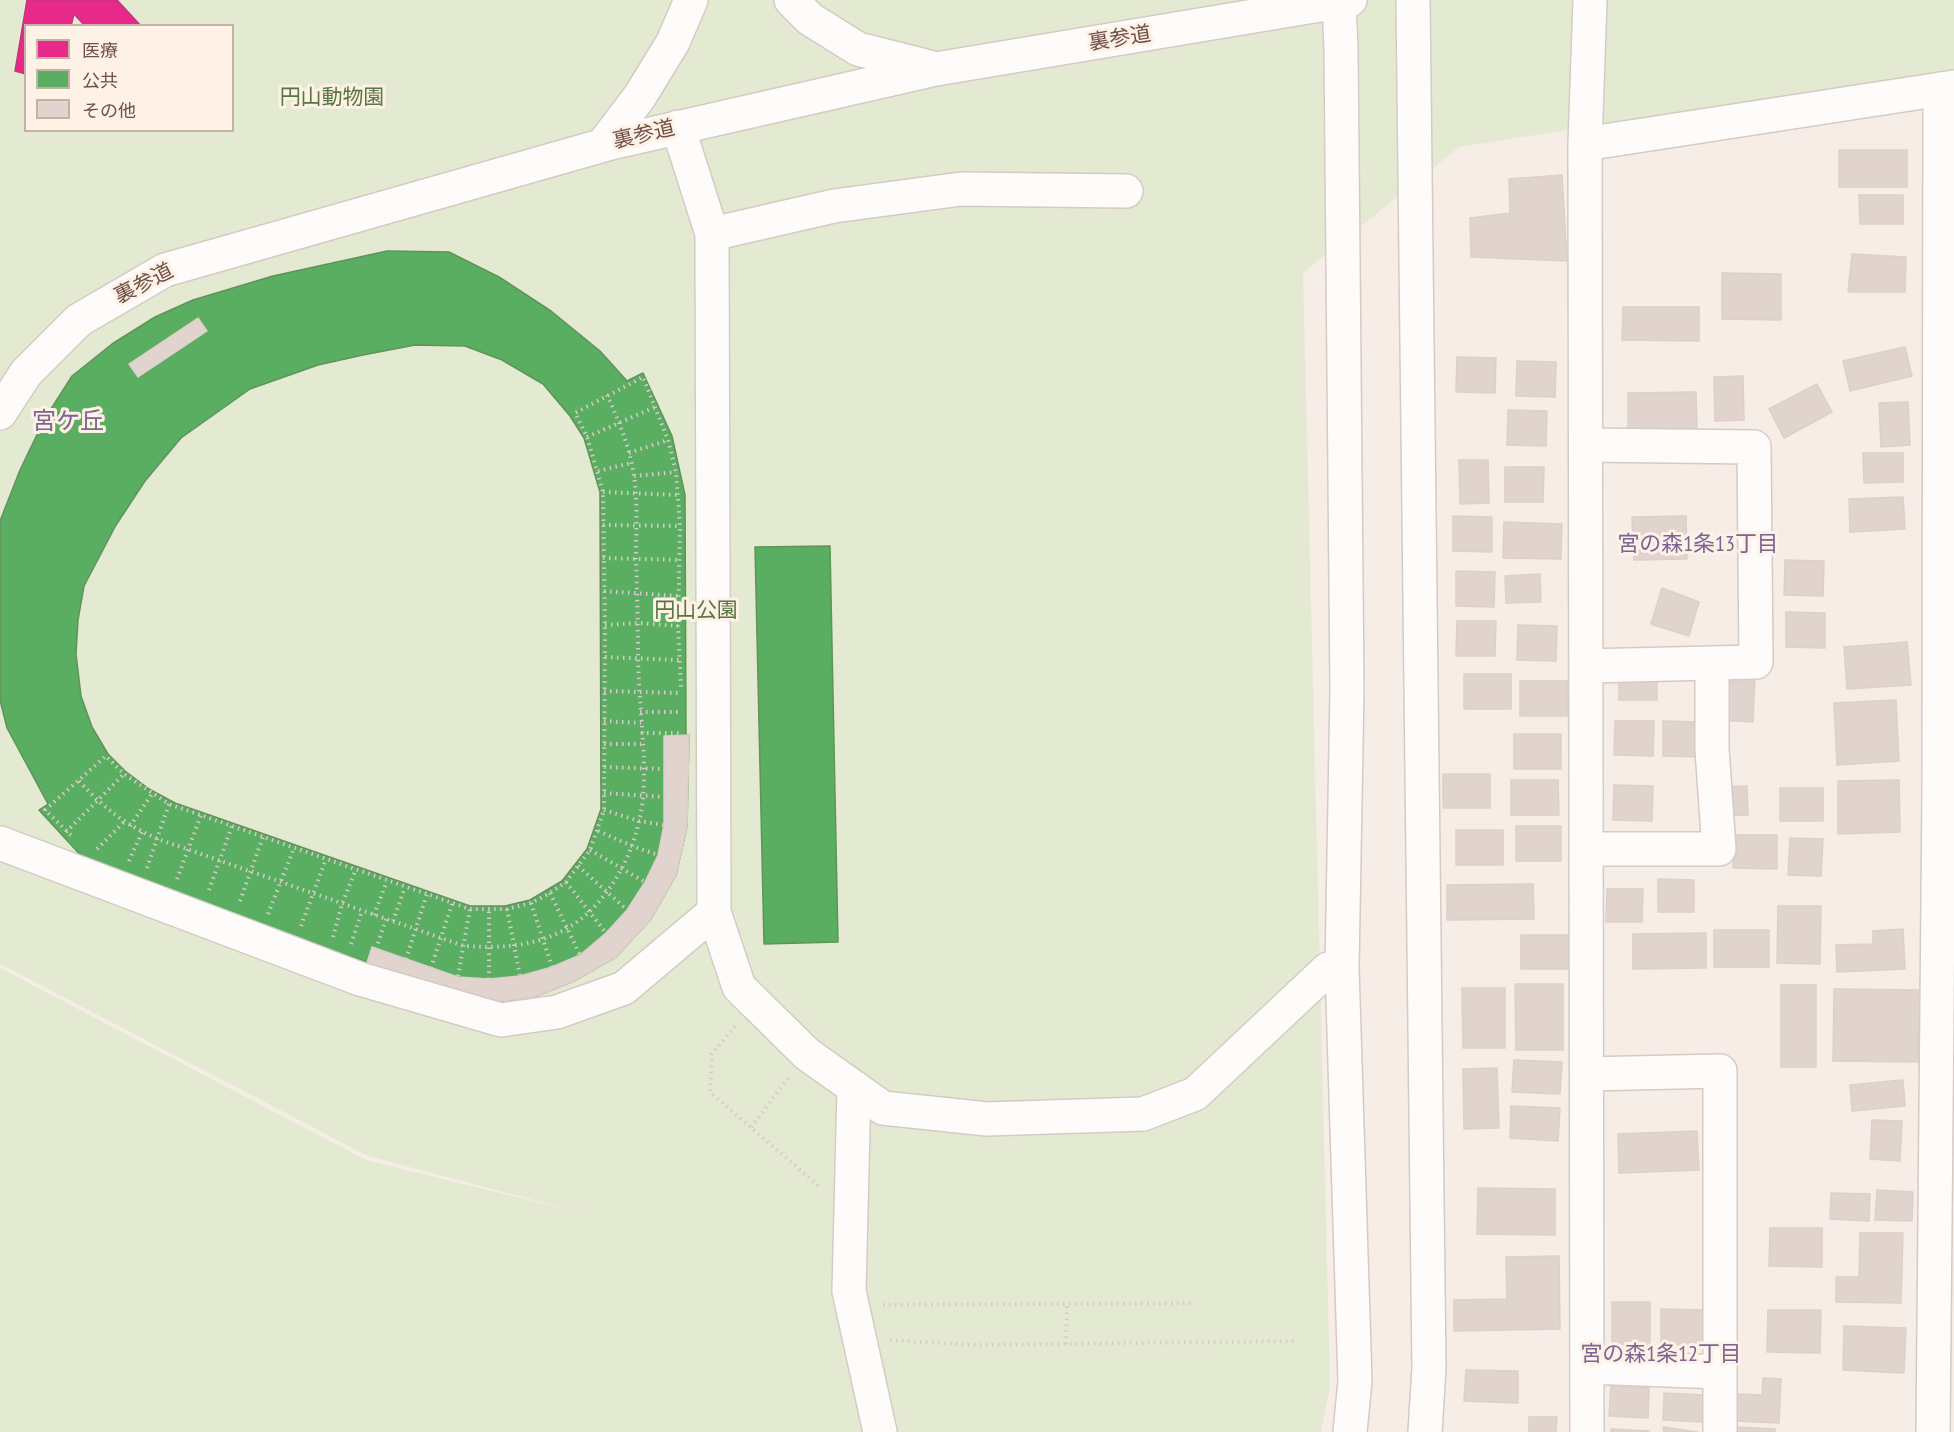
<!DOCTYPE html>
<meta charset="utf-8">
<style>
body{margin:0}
#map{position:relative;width:1954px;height:1432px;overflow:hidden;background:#f5ede6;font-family:"PT Sans Narrow","Noto Sans JP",sans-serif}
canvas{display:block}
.legend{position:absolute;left:24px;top:24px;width:210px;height:108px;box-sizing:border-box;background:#fef1e5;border:2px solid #c5b1a6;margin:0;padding:8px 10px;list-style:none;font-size:18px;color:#705048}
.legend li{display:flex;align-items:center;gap:12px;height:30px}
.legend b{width:30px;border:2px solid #c5b1a6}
</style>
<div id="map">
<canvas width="1954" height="1432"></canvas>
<ul class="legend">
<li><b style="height:16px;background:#e7298a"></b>医療</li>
<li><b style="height:16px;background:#5aae61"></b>公共</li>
<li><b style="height:16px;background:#e1d4ce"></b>その他</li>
</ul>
</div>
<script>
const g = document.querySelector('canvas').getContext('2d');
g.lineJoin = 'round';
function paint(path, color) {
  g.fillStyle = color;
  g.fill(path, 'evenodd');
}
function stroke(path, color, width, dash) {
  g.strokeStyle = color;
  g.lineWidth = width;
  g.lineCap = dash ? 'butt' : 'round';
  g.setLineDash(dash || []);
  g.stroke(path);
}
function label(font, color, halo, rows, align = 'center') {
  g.font = font + ' "PT Sans Narrow","Noto Sans JP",sans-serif';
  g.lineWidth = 6;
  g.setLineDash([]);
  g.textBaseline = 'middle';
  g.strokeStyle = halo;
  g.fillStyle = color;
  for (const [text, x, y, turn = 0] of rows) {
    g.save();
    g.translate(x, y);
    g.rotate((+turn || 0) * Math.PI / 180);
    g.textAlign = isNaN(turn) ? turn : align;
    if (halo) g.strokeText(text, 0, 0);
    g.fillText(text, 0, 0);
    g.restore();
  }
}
const green = new Path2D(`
 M0 0H1954V69L1459 147 1303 273 1330 1387 1321 1432H0V968L366 1160 590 1215 368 1156 0 964ZM26 26H232V130H26Z`);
const health = new Path2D(`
 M27 0H117L141 26H85L74 14 71 26H26V74L15 71Z`);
const public = new Path2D(`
 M387 251 449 252 499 277 551 311 600 351 627 381 643 373 672 436 685 495 686 735H689L687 826 676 875 651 919 616 957 574 981 531 998 489 1002 365 969 367 962 141 888 85 860 39 810 48 804 7 728 0 700V521L20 470 44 420 72 376 112 344 155 317 193 300 273 276ZM415 345 465 346 502 360 543 384 570 416 584 438 600 492 601 809 587 849 562 881 530 900 505 906H470L175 803 149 789 125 771 108 754 92 727 81 696 76 654 78 620 84 586 116 525 145 481 181 438 250 389 318 365 363 355Z
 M830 546 838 942 764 944 755 547Z`);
const building = new Path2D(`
 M1839 150H1907V187H1839Z
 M1562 175 1567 261 1471 257 1470 218 1510 213 1509 179Z
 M1859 195H1903V224H1860Z
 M1852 254 1906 257 1905 292H1848Z
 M1722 273 1781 274V320L1722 319Z
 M1623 307H1699V341L1622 340Z
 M198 318 207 331 138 377 129 364Z
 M1905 347 1912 376 1850 391 1843 361Z
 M1457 357 1496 358 1495 393 1456 392Z
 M1517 361 1556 362 1555 397 1516 396Z
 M1743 376 1744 420 1715 421 1714 377Z
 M1817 384 1832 412 1784 438 1769 409Z
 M1696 392 1697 429 1628 430V393Z
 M1908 402 1910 445 1881 447 1879 403Z
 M1508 410 1547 411 1546 446 1507 445Z
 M1863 453H1903V482L1864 483Z
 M1459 460H1488L1489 503 1460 504Z
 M1505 467H1544L1543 502H1505Z
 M1903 497 1905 529 1850 532 1849 499Z
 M1453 516 1492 517V552L1453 551Z
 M1686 516 1687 559 1634 560 1632 517Z
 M1504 522 1562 524 1561 559 1503 558Z
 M1785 560 1824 561 1823 596 1784 595Z
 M1456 571 1495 572 1494 607 1456 606Z
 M1540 574 1541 602 1506 603 1505 576Z
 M1662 588 1699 602 1689 636 1651 624Z
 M1786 612 1825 613V648L1786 647Z
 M1457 621H1496L1495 656H1456Z
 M1518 625 1557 626 1556 661 1517 660Z
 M1907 642 1911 685 1847 689 1844 647Z
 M1720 671 1755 673 1753 722 1718 720Z
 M1464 674H1511V709H1464Z
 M1520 681H1568V716H1520Z
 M1619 682H1657V700H1619Z
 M1896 700 1899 761 1837 765 1834 703Z
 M1615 721H1654L1653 756 1614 755Z
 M1663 721 1702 722 1701 757 1663 756Z
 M1514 734H1561V769H1514Z
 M689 735 687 826 676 875 651 919 616 957 574 981 531 998 489 1002 365 969 372 947 458 977 489 979 520 976 552 967 580 955 606 933 627 910 645 882 658 855 664 825V736Z
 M1443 774H1490V808H1443Z
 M1511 780H1558L1559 815H1511Z
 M1899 780 1900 832 1838 834V781Z
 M1614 785 1653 786 1652 821 1613 820Z
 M1747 786 1748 815 1722 816 1721 787Z
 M1780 788H1823V821H1780Z
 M1516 826H1561V861H1516Z
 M1456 830H1503V865H1456Z
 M1733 835H1777V869L1733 868Z
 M1790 838 1823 839 1821 876 1788 875Z
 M1658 879 1694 880V912H1658Z
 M1533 884 1534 919 1447 920V885Z
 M1607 889H1643L1642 922H1606Z
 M1778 906H1821L1820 964 1777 963Z
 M1903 929 1905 969 1837 972 1836 945 1873 944V931Z
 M1714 930H1769V967H1714Z
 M1706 933V968L1633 969V934Z
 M1521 935H1568V969H1521Z
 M1515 984H1563V1050H1516Z
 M1781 985H1816V1067H1781Z
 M1462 988H1505V1048H1463Z
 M1834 989 1918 990V1062L1833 1061Z
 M1514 1060 1562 1062 1560 1094 1512 1092Z
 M1497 1068 1499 1128 1464 1129 1463 1069Z
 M1903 1080 1905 1106 1852 1111 1850 1085Z
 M1511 1106 1560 1108 1558 1141 1510 1138Z
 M1872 1120 1902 1121 1900 1161 1870 1159Z
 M1697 1131 1699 1170 1619 1173 1618 1134Z
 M1478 1188 1555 1189V1235L1477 1234Z
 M1877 1190 1913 1192 1912 1221 1875 1220Z
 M1831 1193 1870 1194 1869 1221 1830 1219Z
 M1770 1228H1822V1267L1769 1266Z
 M1860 1233H1903L1901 1303 1836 1302V1277H1859Z
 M1559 1256 1560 1329 1454 1331V1300L1507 1299 1506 1257Z
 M1612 1302H1650V1345L1612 1344Z
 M1661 1309 1704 1310 1703 1345 1661 1344Z
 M1768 1310H1821L1820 1353 1767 1352Z
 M1844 1326 1906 1328 1904 1373 1843 1370Z
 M1466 1370 1518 1371V1403L1464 1401Z
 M1763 1378 1781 1379 1779 1423 1735 1421 1737 1394 1762 1395Z
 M1611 1386 1649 1388 1648 1418 1609 1416Z
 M1664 1393 1703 1395 1702 1422 1663 1420Z
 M1529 1417H1557L1556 1432H1529Z
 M1663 1427 1698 1432H1664Z
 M1736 1427 1775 1429V1432H1736Z
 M1611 1429 1649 1431V1432H1611Z`);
const path = new Path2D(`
 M587 437 655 407
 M629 453 668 440
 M598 471 631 463
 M634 476 676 472
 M603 492 679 495
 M603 525 680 526
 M603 558 679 560
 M604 591 678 596
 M605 625 638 623 678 626
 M605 657 679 660
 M604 691 681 693
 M640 712H681
 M604 721 641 723
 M641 733H682
 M604 744H641
 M604 767 665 769
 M79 781C104 808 124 824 158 839L464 946C533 951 582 936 618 875 632 851 640 825 643 798 647 752 638 699 638 653 638 621 637 589 636 558 636 531 638 503 634 476 630 448 619 421 607 395
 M604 793 665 797
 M604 810 639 821 664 825
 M130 826 152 794
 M598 831 632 846 658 855
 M66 832 124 774
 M71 835 45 810 106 756 124 774 169 804 470 909H507L531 903 550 893 566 882 590 850 604 810 605 625 603 492 587 437 575 413 643 377 668 440 676 472 680 526 678 626 681 687
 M97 849 124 822
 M590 850 645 882
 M129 861 142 832
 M578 866 627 910
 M147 868 169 804
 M177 879 201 815
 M566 882 606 933
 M209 890 232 826
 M550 893 580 955
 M240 901 263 837
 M531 903 552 967
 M507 909 520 976
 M268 914 294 848
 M374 915 387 881
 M393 921 405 887
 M301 926 326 859
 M333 937 342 904 356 869
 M351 944 362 911
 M376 949 386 919
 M406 959 427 894
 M431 968 452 904
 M458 976 470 909
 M489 979V911
 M735 1026 712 1054 710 1092 821 1188
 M751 1127 788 1078
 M883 1305 1193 1303
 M890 1340 972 1345 1297 1341
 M1066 1344 1067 1305`);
const minor = new Path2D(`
 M791 0 810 19 858 49 929 67
 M1413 0 1429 1368 1425 1432
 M1339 2 1341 48 1347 689 1342 968 1355 1381 1350 1432
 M678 127 712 234 714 912 739 987 807 1054 883 1108 987 1119 1143 1114 1195 1094 1328 969 1342 968
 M1585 144 1954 87
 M603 145 640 96 673 42 691 0
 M712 234 834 206 961 189 1126 191
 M0 413 26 373 79 320 165 270 611 143 936 69 1350 0
 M1586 445 1754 447 1756 662 1586 666
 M0 843 360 979 501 1020 557 1012 624 988 714 912
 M1587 849H1719L1712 749V663
 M1587 1074 1720 1071V1432
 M854 1087 849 1291 880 1432
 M1588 1367 1720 1372
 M1587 1432 1585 144 1590 0
 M1933 1432 1939 793 1940 89`);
const streetNames = [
 ["裏参道",1120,39,-9],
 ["裏参道",644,135,-13],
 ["裏参道",144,284,-27]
];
const parkNames = [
 ["円山動物園",332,98],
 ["円山公園",696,611]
];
const neighbourhoodNames = [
 ["宮の森1条13丁目",1698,545],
 ["宮の森1条12丁目",1661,1355]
];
const quarterNames = [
 ["宮ケ丘",68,422]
];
paint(green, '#e4ead1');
paint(health, '#e7298a');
stroke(health, '#c33576', 1.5);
paint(public, '#5aae61');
stroke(public, '#61925a', 1.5);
paint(building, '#e1d4ce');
stroke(building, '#ddcfc9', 1.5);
stroke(minor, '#d6cac4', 36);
stroke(path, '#d6cbc8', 4, [1.5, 4.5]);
stroke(minor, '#fefcfb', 33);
label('21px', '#705048', '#fef1e5', streetNames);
label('21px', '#597642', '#fef1e5', parkNames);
label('22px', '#7c6493', '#fef1e5', neighbourhoodNames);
label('24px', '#7c6493', '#fef1e5', quarterNames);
</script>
